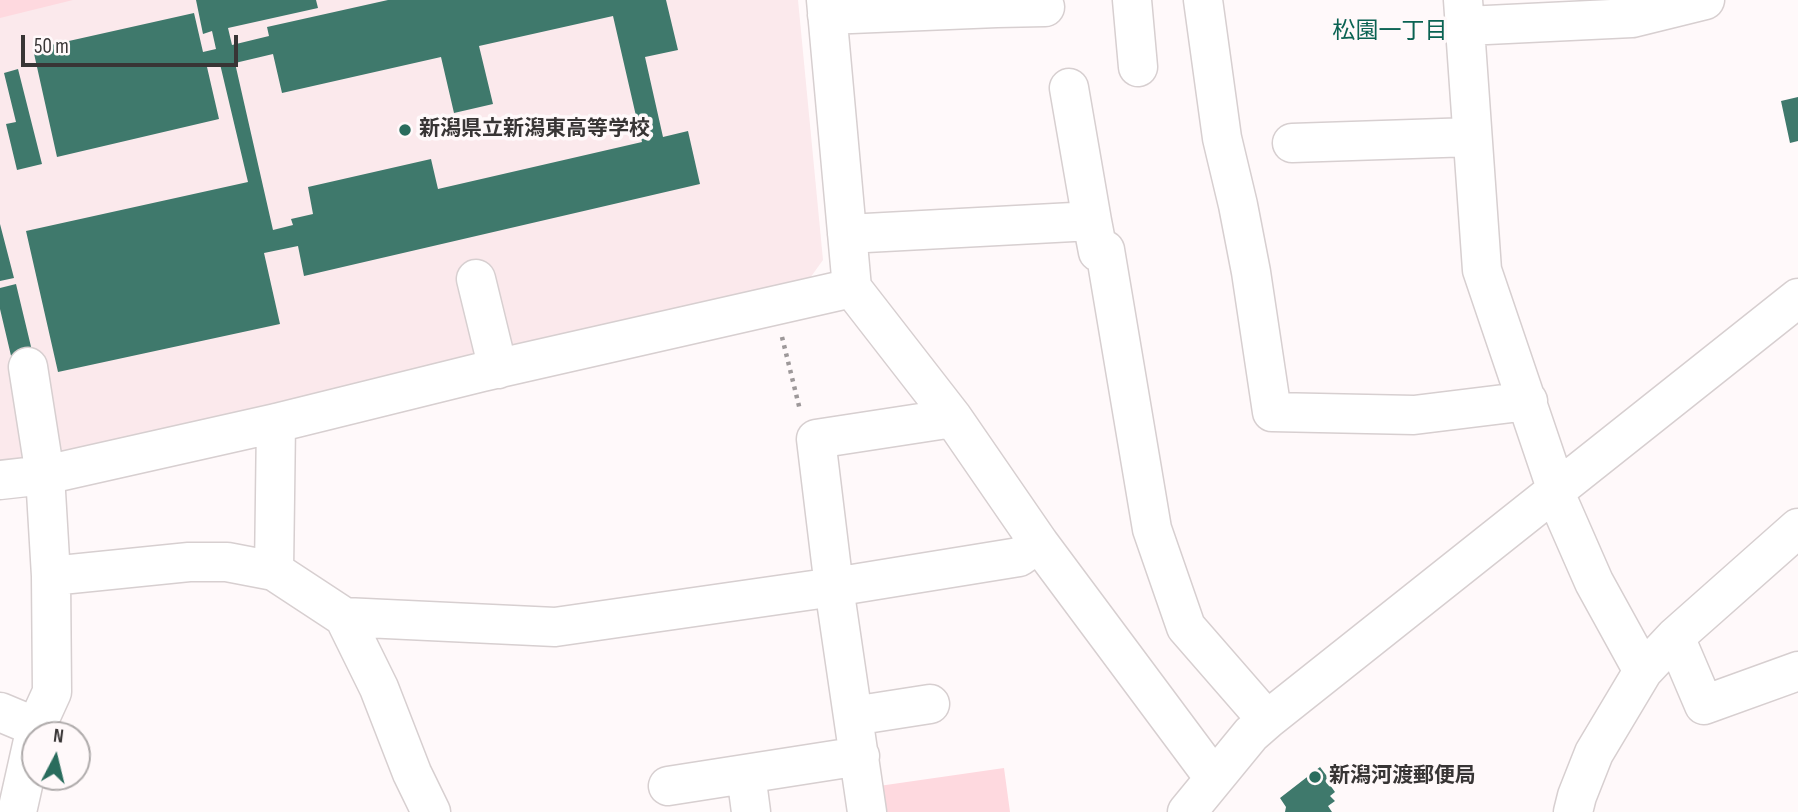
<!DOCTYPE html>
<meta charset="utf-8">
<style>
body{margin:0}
#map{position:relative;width:1798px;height:812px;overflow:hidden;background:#fff9fa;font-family:"Sofia Sans Condensed",sans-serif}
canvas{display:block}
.north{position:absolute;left:21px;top:721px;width:70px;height:70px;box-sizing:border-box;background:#fff9fa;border:2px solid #afabab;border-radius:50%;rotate:7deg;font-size:19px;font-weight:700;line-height:28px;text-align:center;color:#383535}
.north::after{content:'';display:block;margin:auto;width:24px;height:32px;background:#296c5d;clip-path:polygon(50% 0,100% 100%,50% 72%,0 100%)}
.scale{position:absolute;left:21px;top:35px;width:217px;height:32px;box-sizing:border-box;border:4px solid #383535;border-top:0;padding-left:9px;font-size:21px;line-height:24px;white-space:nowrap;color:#383535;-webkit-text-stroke:5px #fff9fa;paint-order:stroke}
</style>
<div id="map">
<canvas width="1798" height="812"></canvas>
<div class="north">N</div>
<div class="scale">50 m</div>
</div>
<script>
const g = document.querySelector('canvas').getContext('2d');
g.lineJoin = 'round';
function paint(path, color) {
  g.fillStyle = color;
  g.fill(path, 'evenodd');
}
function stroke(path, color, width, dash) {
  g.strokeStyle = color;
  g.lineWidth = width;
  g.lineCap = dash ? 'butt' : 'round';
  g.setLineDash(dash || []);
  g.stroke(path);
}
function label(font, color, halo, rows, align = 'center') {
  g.font = font + ' "Sofia Sans Condensed","Noto Sans JP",sans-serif';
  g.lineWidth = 7;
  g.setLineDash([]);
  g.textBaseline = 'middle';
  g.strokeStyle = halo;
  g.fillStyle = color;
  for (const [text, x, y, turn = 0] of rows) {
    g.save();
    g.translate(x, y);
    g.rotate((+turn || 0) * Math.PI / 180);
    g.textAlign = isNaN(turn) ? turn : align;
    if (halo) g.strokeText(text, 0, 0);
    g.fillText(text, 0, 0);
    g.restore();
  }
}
const built = new Path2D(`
 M0 0H798L823 260 805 285 30 460 0 463Z`);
const green = new Path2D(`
 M0 0H73L0 18Z
 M1004 768 1010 812H875L872 787Z`);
const building = new Path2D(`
 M196 0H316L318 8 228 28 232 45 269 36 267 27 388 0H666L678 50 645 57 663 137 688 131 700 184 304 276 298 246 264 253 280 324 58 372 26 231 248 182 220 64 207 67 219 119 57 157 33 49 194 13 203 52 216 49 212 31 203 34ZM613 16 642 142 438 189 431 159 308 187 313 214 291 219 293 225 273 230 235 63 273 54 282 93 441 57 454 113 493 104 479 46Z
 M18 69 42 164 17 170 6 124 16 122 4 73Z
 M1798 97V141L1790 143 1781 101Z
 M0 224 14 278 0 281Z
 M16 284 33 355 12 360 0 309V288Z
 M1320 767 1332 783 1330 785 1335 792 1330 796 1335 801 1328 806 1332 812H1285L1286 807 1280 798Z`);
const path = new Path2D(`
 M782 337 800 410`);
const minor = new Path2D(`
 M826 0 852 288 953 418 1039 543 1214 778
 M1132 0 1138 67
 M1203 0 1222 138 1238 205 1251 272 1272 412 1414 415 1528 401
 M1463 0 1482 270 1557 491
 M997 8 1045 7
 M827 15 997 8 996 0
 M1466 26 1632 18 1705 0
 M1069 88 1092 221
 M1292 143 1472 137
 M847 234 1092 221 1098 252 1105 250 1152 529 1186 627 1267 720
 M476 279 498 369
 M0 480 45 475 276 423 482 372 852 288
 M1555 493 1594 582 1643 671
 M274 571 276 423
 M51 576 189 562H227L274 571 344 617 379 688 412 773 431 812
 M344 617 555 627 834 587 1019 557 1039 543
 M1675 637 1704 705 1798 671
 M0 712 36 727
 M853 716 930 704
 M746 774 751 812
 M668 786 860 756
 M17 812 36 727 52 692 51 576 45 475 28 367
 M867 812 834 587 816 439 953 418
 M1187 812 1251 734 1267 720 1798 298
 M1573 812 1577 796 1594 753 1643 671 1675 637 1798 528`);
const markers = [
 [405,130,7,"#296c5d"],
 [1315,777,7,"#296c5d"]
];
const poiNames = [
 ["新潟県立新潟東高等学校",419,130],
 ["新潟河渡郵便局",1329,777]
];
const neighbourhoodNames = [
 ["松園一丁目",1390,32]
];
paint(built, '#fbe9ec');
paint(green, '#fed9df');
paint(building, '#3f796c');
stroke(minor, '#d7cfd0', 41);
stroke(path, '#9d9899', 4.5, [3.5, 5]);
stroke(minor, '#fff', 38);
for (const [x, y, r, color] of markers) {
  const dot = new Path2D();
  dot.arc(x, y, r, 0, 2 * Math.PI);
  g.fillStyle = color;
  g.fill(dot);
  stroke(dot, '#fff9fa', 2.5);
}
label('bold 21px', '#383535', '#fff9fa', poiNames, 'left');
label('23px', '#0a6252', '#fff9fa', neighbourhoodNames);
</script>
